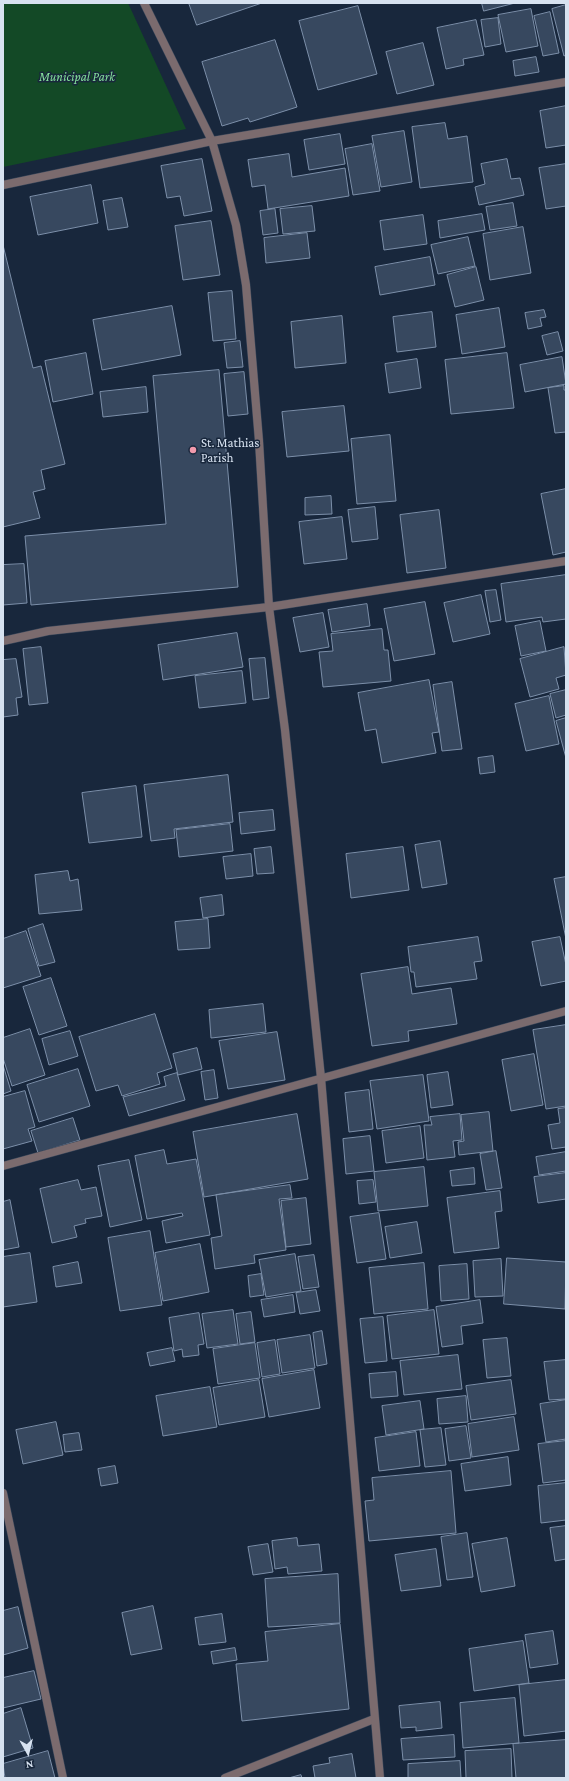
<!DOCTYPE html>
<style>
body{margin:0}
#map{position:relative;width:569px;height:1781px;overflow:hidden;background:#18273c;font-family:"Crimson Pro",serif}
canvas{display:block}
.frame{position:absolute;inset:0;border:4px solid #d7e2f0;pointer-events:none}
.north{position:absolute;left:8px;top:1733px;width:40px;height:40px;-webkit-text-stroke:3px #18273c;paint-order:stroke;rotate:172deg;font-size:11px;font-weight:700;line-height:16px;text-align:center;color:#d7e2f0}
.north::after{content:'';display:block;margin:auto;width:14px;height:18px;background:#d7e2f0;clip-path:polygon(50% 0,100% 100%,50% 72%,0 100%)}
</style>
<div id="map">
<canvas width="569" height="1781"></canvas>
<div class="frame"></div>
<div class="north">N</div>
</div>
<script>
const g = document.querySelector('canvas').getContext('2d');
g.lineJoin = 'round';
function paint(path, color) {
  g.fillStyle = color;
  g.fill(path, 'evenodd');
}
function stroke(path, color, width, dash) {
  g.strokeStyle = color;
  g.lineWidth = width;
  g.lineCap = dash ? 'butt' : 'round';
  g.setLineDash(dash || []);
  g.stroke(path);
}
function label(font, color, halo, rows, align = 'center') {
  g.font = font + ' "Crimson Pro",serif';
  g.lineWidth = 3;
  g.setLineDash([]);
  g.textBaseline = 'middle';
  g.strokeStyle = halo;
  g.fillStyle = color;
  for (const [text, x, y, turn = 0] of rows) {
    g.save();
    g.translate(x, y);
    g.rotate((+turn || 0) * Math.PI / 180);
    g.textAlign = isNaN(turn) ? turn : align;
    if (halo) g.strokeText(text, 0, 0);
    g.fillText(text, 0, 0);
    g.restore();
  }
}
const green = new Path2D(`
 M3 3H128L186 129 3 167Z`);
const building = new Path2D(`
 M189 3H262L197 25Z
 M482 3H515L484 11Z
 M566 5V55L564 56 552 9Z
 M358 6 377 74 318 90 299 21Z
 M531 9 538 46 506 52 498 15Z
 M550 12 559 53 543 56 534 16Z
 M498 18 501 44 485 47 481 20Z
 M476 20 484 55 463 59 464 65 446 69 437 28Z
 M275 40 297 107 250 122 248 118 222 126 202 62Z
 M423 43 434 85 397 94 386 52Z
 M536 57 539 72 515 76 513 61Z
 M566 106V145L546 148 540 111Z
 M445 123 448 139 467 136 473 182 420 188 412 127Z
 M404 131 412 182 381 187 372 136Z
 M340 134 345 164 309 170 304 140Z
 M372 144 380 191 353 195 345 149Z
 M289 154 292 177 345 168 349 196 268 209 265 185 252 187 248 160Z
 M202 159 212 211 184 216 180 196 167 198 161 166Z
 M507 159 511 179 520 178 524 195 479 205 475 187 485 184 481 164Z
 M566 164V206L546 209 539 168Z
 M91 185 98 223 38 235 30 197Z
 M122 198 128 227 108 230 103 201Z
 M513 203 517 226 490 230 486 207Z
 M312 206 315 231 283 234 280 209Z
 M275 209 278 233 263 235 260 211Z
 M482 214 485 230 440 238 438 221Z
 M423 215 427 244 384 250 380 221Z
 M211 221 220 275 183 280 175 226Z
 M523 227 531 273 490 280 483 234Z
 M307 233 310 258 266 263 264 238Z
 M468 237 475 266 438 274 431 245Z
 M3 245 33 368 41 366 65 464 41 470 45 489 33 492 40 518 3 527Z
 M430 257 435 285 380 295 375 267Z
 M476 267 484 300 455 307 447 275Z
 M232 291 236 339 213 341 208 293Z
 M172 306 181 355 102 370 93 320Z
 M499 308 505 347 462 354 456 315Z
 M544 310 546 317 540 318 542 326 528 329 525 313Z
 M432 312 436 347 397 352 393 317Z
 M342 316 346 363 295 368 291 322Z
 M558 332 563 351 547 355 542 336Z
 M240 341 243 367 227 368 224 343Z
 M86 353 93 394 53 402 45 361Z
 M507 353 514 408 451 414 445 360Z
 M562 357 566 384 525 392 520 365Z
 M417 359 421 388 389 393 385 364Z
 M219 370 238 587 31 605 25 536 166 524 153 376Z
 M244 372 248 414 228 416 224 374Z
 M564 386V390H566V432L555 433 548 388Z
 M146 387 148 412 103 417 100 392Z
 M344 406 349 451 287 457 282 412Z
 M390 435 396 501 357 504 351 439Z
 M566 489V552L553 555 541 494Z
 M331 496 332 514 305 515V498Z
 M375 507 378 539 352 542 348 510Z
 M439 510 446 568 407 573 400 515Z
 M342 517 347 559 304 564 299 522Z
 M24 564 27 603 3 605V565Z
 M566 575V619L543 622 542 617 506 622 501 584Z
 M496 590 501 620 490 622 485 591Z
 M481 595 490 634 453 642 444 603Z
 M425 602 435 654 394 661 384 609Z
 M367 604 370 626 332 632 328 610Z
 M323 613 329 647 300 652 293 618Z
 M540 621 546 651 521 656 515 626Z
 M382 629 384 650H388L391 681 323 687 319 652 333 651 331 634Z
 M237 633 243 667 163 680 158 645Z
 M41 647 48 703 29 705 23 649Z
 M564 647 566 675 556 678 559 689 530 697 520 659Z
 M265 658 269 698 253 700 249 659Z
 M16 659 22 697 16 698 18 715 3 717V660Z
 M242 671 246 703 199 708 195 676Z
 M429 680 439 732 432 733 436 753 382 763 376 729 365 731 358 693Z
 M452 682 462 749 442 751 433 685Z
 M566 690V715L556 718 550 694Z
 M549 696 559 744 526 751 515 704Z
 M566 718V758L556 721Z
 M493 756 495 772 480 774 478 758Z
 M228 775 233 822 174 829 175 838 151 841 144 785Z
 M136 786 142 837 89 843 82 793Z
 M273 810 275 830 241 834 239 813Z
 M230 824 233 851 179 857 176 830Z
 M440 841 447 884 422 888 415 845Z
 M271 847 274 873 257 874 254 849Z
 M403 847 409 890 351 898 346 854Z
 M251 854 253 876 226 879 223 857Z
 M68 871 70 881 78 879 82 910 39 914 35 875Z
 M566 877V939L554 879Z
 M222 895 224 915 203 918 200 898Z
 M208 919 210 948 178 950 175 922Z
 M43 924 55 962 39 966 28 929Z
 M26 931 41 976 3 988V939Z
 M478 937 482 961 474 962 477 979 416 987 414 972H411L408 947Z
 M560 937 566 965V981L541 986 532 942Z
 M408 967 412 994 451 988 457 1024 408 1031 409 1041 372 1046 361 974Z
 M51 978 67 1026 39 1035 23 987Z
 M263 1004 266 1032 211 1038 209 1010Z
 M155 1014 172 1068 157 1073 160 1084 122 1096 118 1085 96 1091 79 1037Z
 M566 1025V1106L546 1109 533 1030Z
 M30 1029 45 1075 12 1086 3 1058V1038Z
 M70 1031 78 1056 49 1065 42 1039Z
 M277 1032 285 1080 228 1089 219 1041Z
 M197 1048 202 1069 178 1075 173 1054Z
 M534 1054 543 1105 511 1111 502 1060Z
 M3 1065 11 1091 3 1094Z
 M78 1069 90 1106 39 1122 27 1085Z
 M214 1070 218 1098 205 1100 201 1072Z
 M448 1072 453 1105 431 1108 427 1075Z
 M177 1073 185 1100 129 1116 123 1097 166 1086 164 1077Z
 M423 1075 429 1121 377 1129 370 1081Z
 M369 1090 373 1129 349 1132 345 1093Z
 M25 1091 35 1127 28 1129 32 1141 3 1149V1097Z
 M566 1108V1147L552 1149 548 1125 560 1123 558 1109Z
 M489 1112 493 1151 459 1155 458 1142 464 1141 461 1115Z
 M297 1114 308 1179 204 1197 193 1132Z
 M460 1114 462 1140 453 1141 455 1157 427 1160 424 1125H432L430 1117Z
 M73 1118 80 1140 38 1153 31 1131Z
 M420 1126 424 1158 386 1163 382 1131Z
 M370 1136 374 1171 346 1174 343 1139Z
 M164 1150 167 1164 196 1159 210 1235 166 1243 162 1221 183 1216 182 1213 147 1219 135 1156Z
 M496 1151 502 1188 486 1190 480 1154Z
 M566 1152V1171L539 1175 536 1157Z
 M129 1160 142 1220 110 1227 98 1166Z
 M424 1167 428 1206 378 1211 374 1172Z
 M474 1168 475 1184 452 1186 450 1171Z
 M566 1173V1199L538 1203 534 1177Z
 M78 1180 81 1190 96 1187 102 1216 85 1219 86 1223 74 1226 77 1237 52 1243 40 1189Z
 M373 1180 376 1202 359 1204 357 1181Z
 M290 1185 292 1198 279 1199 286 1250 254 1255 255 1263 215 1269 211 1238 222 1236 216 1195Z
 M500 1191 502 1211 495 1212 499 1248 454 1253 447 1198Z
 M306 1198 311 1244 286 1247 281 1201Z
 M10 1200 19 1247 3 1250V1202Z
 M379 1213 386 1259 357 1263 350 1217Z
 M417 1222 422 1253 390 1258 385 1227Z
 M150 1231 162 1305 120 1311 108 1238Z
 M200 1244 209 1292 163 1301 155 1253Z
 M30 1253 37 1302 3 1307V1257Z
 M295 1254 301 1291 266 1297 259 1260Z
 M314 1255 319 1287 303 1289 298 1257Z
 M507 1258 566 1262 565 1309 504 1304Z
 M501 1259 503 1296 475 1297 473 1261Z
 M78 1262 82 1283 56 1287 53 1267Z
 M424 1263 428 1309 374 1314 369 1268Z
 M467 1264 469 1299 441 1301 439 1266Z
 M261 1274 264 1295 250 1297 248 1276Z
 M316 1290 320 1311 300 1314 296 1293Z
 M293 1295 295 1312 264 1317 261 1300Z
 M480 1300 483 1323 461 1326 463 1344 442 1347 436 1307Z
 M233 1310 238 1344 207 1348 202 1314Z
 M434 1310 439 1354 392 1359 387 1316Z
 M251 1312 255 1342 240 1344 236 1314Z
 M199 1313 204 1344 198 1345 199 1355 183 1357 182 1349 174 1351 169 1318Z
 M383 1317 387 1361 365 1363 360 1319Z
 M322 1331 327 1364 317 1366 313 1333Z
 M310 1335 315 1368 282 1373 277 1340Z
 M507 1338 511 1376 487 1378 483 1340Z
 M275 1340 280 1374 262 1377 257 1343Z
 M255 1343 260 1378 218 1384 213 1349Z
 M172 1348 175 1361 150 1366 147 1353Z
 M458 1355 462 1389 404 1395 400 1361Z
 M566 1360V1399L549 1400 544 1362Z
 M314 1370 320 1408 269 1417 262 1379Z
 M396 1372 398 1396 371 1398 369 1374Z
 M259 1380 265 1417 219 1425 213 1388Z
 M511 1380 516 1414 471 1420 466 1386Z
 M210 1387 217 1427 163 1436 156 1396Z
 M466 1396 468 1422 439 1424 437 1399Z
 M566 1400V1439L546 1442 540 1404Z
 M420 1401 424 1429 386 1435 382 1406Z
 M514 1417 519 1450 472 1457 468 1424Z
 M56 1422 63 1455 23 1464 16 1430Z
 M466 1426 471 1458 449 1461 445 1429Z
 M441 1428 446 1465 425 1467 420 1430Z
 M416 1432 420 1466 379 1471 375 1438Z
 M79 1433 82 1450 65 1452 63 1435Z
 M566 1441V1480L543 1483 538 1444Z
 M508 1457 511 1485 465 1491 461 1464Z
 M115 1466 118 1483 101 1486 98 1469Z
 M451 1471 456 1533 369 1541 365 1501 374 1500 372 1478Z
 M566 1483V1520L541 1523 538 1486Z
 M566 1526V1559L555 1561 550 1528Z
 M467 1533 473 1577 447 1580 441 1537Z
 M297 1538 298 1546 319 1544 322 1571 288 1574 287 1567 275 1569 272 1541Z
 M507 1538 515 1586 481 1592 472 1544Z
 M268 1544 273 1572 253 1575 248 1547Z
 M436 1549 441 1586 401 1591 395 1555Z
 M338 1574 340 1623 268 1627 265 1579Z
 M153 1606 162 1649 131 1655 122 1613Z
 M18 1607 28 1648 3 1655V1611Z
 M222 1614 226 1642 199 1645 195 1618Z
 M340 1624 349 1709 242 1721 236 1664 268 1661 265 1632Z
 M553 1631 558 1664 530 1668 525 1635Z
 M523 1641 529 1683 474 1691 469 1649Z
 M235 1648 237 1660 213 1664 211 1652Z
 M34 1671 41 1699 3 1708V1678Z
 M566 1680V1731L524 1736 519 1685Z
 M515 1698 519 1743 463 1748 460 1703Z
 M440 1702 442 1728 416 1731V1727L401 1728 399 1706Z
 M21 1708 33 1748 3 1757V1714Z
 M454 1735 455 1757 403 1760 401 1739Z
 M566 1740V1778H516L513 1744Z
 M511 1749 512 1778H466L465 1751Z
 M48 1751 55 1778H5L3 1764Z
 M352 1754 356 1778H315L313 1766 330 1763 329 1758Z
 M460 1761 461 1778H408V1764Z
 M301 1775 302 1778H289Z`);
const service = new Path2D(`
 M3 185 212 141`);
const minor = new Path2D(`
 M212 141 566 82
 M3 641 48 631 269 607 566 561
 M3 1166 566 1011
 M3 1493 63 1778
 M225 1778 374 1719`);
const tertiary = new Path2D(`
 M144 3 212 141 236 225 246 285 259 441 269 607 285 730 321 1078 380 1778`);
const markers = [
 [193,450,4,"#f29aac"]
];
const parkNames = [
 ["Municipal Park",77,77]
];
const poiNames = [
 ["St. Mathias",201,443],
 ["Parish",201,458]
];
paint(green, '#134926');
paint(building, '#37485f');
stroke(building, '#7c8fa9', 1);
stroke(service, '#374559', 9);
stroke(minor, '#374559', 9);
stroke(tertiary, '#374559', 9);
stroke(service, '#7b6b6e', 8);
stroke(minor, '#7b6b6e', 8);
stroke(tertiary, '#7b6b6e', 8);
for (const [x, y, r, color] of markers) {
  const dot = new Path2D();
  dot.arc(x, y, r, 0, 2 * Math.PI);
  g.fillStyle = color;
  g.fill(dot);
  stroke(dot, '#18273c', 1.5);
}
label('italic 13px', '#84df9b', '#18273c', parkNames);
label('13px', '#d7e2f0', '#18273c', poiNames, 'left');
</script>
